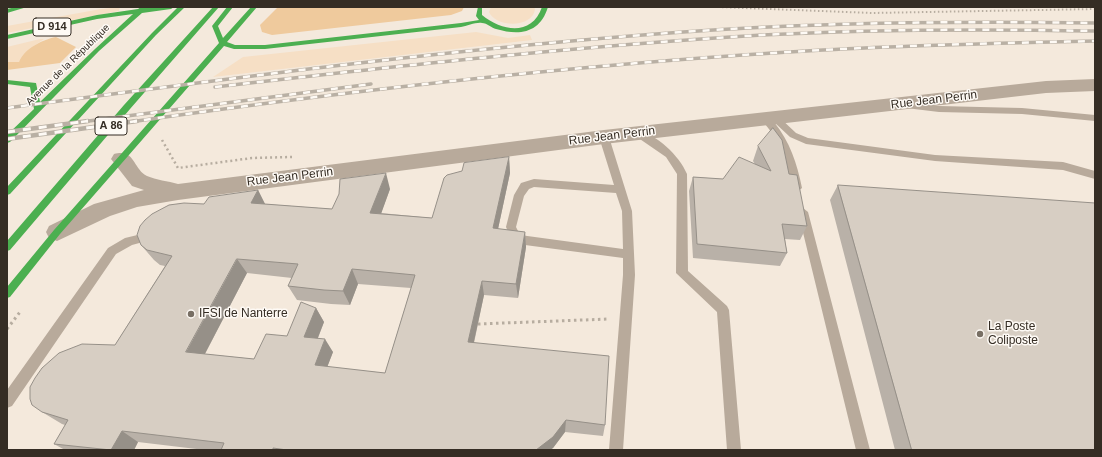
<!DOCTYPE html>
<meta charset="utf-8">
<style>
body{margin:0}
#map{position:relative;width:1102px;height:457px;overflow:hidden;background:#f4e9dc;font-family:Arial,sans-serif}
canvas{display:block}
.frame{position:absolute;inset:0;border:8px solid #352d24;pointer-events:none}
</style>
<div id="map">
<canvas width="1102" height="457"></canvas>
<div class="frame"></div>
</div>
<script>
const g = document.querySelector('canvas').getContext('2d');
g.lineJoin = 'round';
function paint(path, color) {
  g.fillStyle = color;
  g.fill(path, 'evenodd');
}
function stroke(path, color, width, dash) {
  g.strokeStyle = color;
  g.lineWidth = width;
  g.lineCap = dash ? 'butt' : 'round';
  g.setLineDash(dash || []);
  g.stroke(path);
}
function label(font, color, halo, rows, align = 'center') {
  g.font = font + ' Arial,sans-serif';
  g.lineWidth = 3;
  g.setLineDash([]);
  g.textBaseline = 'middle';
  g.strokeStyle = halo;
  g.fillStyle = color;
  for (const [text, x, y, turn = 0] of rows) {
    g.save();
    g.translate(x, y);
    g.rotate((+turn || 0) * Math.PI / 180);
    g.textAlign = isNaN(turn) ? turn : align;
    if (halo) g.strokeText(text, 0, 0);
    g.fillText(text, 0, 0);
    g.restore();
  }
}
const green = new Path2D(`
 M120 7 119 11 7 33V26L101 9Z
 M491 7H534L535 9C533 28 496 28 489 12Z
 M476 32 508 38 530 35 532 40 213 77 243 57Z
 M40 39H44L34 46 19 62H7V47Z`);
const forest = new Path2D(`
 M464 7 462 11 451 15 272 35 262 32 260 25 277 8Z
 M56 37 76 47 60 63 7 70V62H19C25 48 42 40 56 37Z`);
const pathFar2 = new Path2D(`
 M718 7 872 13 1095 9`);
const pathFar1 = new Path2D(`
 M162 140 178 168 252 158 292 157`);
const path = new Path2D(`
 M478 324 609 319
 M7 329 20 312`);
const lane = new Path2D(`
 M909 103 939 106 1022 108 1095 115V121L1022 114 939 112 906 108V104Z
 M775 115 778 116 796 133 808 138 935 155 1063 162 1095 171V179L1063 170 935 161 806 144 790 137 774 122C790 142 797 163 802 188L797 192 792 188 782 151 776 138 761 119 766 116 770 118Z
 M637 130C657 135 679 155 687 174L688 271 727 306 729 310 741 450H727L717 312 676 273 677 174 666 157 634 135 632 133Z
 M604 134 609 137 632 211 635 275 623 450H609L623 275V258L525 245 512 241 506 227 514 195 521 183 534 179 614 185 599 137ZM534 187 616 193 622 211 623 249 520 235 516 227 524 196 529 189Z
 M803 208 808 212 870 450H856L798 212Z
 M150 232 154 233 156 236 154 239 132 245 116 254 12 406 7 408V390L108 248 125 238Z`);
const street = new Path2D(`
 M1095 79V91L1046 93 604 144 178 200 137 207 110 216 57 241 49 238 46 232 49 226 94 204 144 190 132 186 111 159 114 154C135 148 133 169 147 176 156 180 168 181 178 184L604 130 1046 81Z`);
const fast = new Path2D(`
 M16 7H27L7 13V9Z
 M141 7H148L147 8 174 7 171 9 142 13 99 51 10 142 7 143V135L34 109 30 87 7 84V80L36 83 40 102 95 49 133 14 97 19 7 39V35L97 15 138 9Z
 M178 7H185L156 35 10 194 7 195V187L152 33Z
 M213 7H219L130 109 10 250 7 251V241L124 105Z
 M227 7H233L218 26 223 38 251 7H257L227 42 235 45H265L461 23 479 20 476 16 478 7H482V15C503 32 532 36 542 7H548C540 33 520 36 496 29 492 28 487 23 482 23 476 22 467 26 461 27L265 49H234L224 46 60 234 10 297 7 298V287L54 230 219 43 212 26Z`);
const railFar1 = new Path2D(`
 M215 87C397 66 579 46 762 35 873 29 984 29 1095 31
 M7 108C232 78 457 48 683 32 821 22 958 21 1095 23
 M81 122 371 84
 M130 122C360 89 591 63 823 50 913 45 1004 43 1095 41`);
const rail = new Path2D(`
 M7 132 88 121
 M7 139 137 121`);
const wall = new Path2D(`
 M758 146 789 174 807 226 800 240 785 239 787 253 780 266 693 258 689 191 693 177 723 179 755 164 753 161Z
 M509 157 510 173 498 229 525 232 526 247 518 298 484 295 474 343 605 425 603 436 565 432 553 448 550 450H205L138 442 134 450H65L54 444 65 425 62 424 42 412 115 345 165 266 160 265 154 260 141 245 258 190 265 204 332 209 390 189 381 213 432 218 462 171ZM247 273 292 278 288 286 297 300 331 304 350 305 358 284 411 288 385 373 327 367 333 352 318 338 324 322 316 308 287 336 254 359 205 354Z
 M838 185 1095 450H895L830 200Z`);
const shadedWall = new Path2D(`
 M509 157 510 173 495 243 493 228Z
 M386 173 390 189 376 228 370 213Z
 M258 190 266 206 251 203Z
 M525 232 526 247 518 298 516 284Z
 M237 259 247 273 199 365 186 352Z
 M352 269 358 284 350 305 343 291Z
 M482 281 484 295 471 355 468 342Z
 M316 308 324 322 313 350 304 337Z
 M325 339 333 352 323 378 315 365Z
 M566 420 565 432 553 448 550 450H536Z
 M122 431 138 442 134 450H111Z`);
const building = new Path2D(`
 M773 128 782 140 789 174 797 175 807 226 782 224 787 253 697 244 693 177 723 179 739 157 771 171 758 146Z
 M509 157 493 228 525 232 516 284 482 281 468 342 609 356 605 425 566 420 553 437 536 450H287L273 448V450H221L224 443 122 431 111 450 54 444 68 420 42 412 32 405 30 399V387L35 378 42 368 59 353 82 344 115 345 172 256 147 250 141 245 137 235 140 226 145 220 152 214 169 205 184 203 204 204 209 197 258 190 251 203 332 209 339 194 340 179 386 173 370 213 432 218 444 178 447 175 462 171 464 163ZM237 259 298 264 288 286 324 290 343 291 352 269 415 275 385 373 315 365 325 339 304 337 316 308 301 302 287 336 266 334 254 359 186 352Z
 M838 185 1095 203V450H912Z`);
const markers = [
 [191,314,4,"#786f64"],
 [980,334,4,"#786f64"]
];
const farStreetnames = [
 ["Avenue de la République",68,65,-44]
];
const shields = [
 [52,27,38],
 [111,126,32]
];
const shieldNames = [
 ["D 914",52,27],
 ["A 86",111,126]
];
const streetNames = [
 ["Rue Jean Perrin",934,100,-7],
 ["Rue Jean Perrin",612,136,-7],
 ["Rue Jean Perrin",290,177,-7]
];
const poiNames = [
 ["IFSI de Nanterre",199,314],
 ["La Poste",988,327],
 ["Coliposte",988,341]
];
paint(green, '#f6dfc5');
paint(forest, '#efca9d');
stroke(pathFar2, '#b7ada0', 2, [1.5, 2.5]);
stroke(pathFar1, '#b7ada0', 2.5, [2, 3]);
stroke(path, '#b7ada0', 3, [2.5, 3.5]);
paint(lane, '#b8aa9b');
paint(street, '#b8aa9b');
paint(fast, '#4caf50');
stroke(railFar1, '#b9b0a4', 3.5);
stroke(rail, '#b9b0a4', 4.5);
stroke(railFar1, '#fefaf5', 2.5, [7]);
stroke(rail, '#fefaf5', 3, [8]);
paint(wall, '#b9b1a8');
paint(shadedWall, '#969088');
paint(building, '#d7cec3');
stroke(building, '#969088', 1);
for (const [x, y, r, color] of markers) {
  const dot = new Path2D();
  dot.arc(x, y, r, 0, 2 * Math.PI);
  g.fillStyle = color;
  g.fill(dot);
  stroke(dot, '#fefaf5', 1.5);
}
label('10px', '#352d24', '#fefaf5', farStreetnames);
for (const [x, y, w] of shields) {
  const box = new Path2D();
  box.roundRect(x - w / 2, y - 9, w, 18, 3);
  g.fillStyle = '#fefaf5';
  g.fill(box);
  stroke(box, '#352d24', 1);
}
label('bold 11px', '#352d24', null, shieldNames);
label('12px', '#352d24', '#fefaf5', streetNames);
label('12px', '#352d24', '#fefaf5', poiNames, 'left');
</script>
